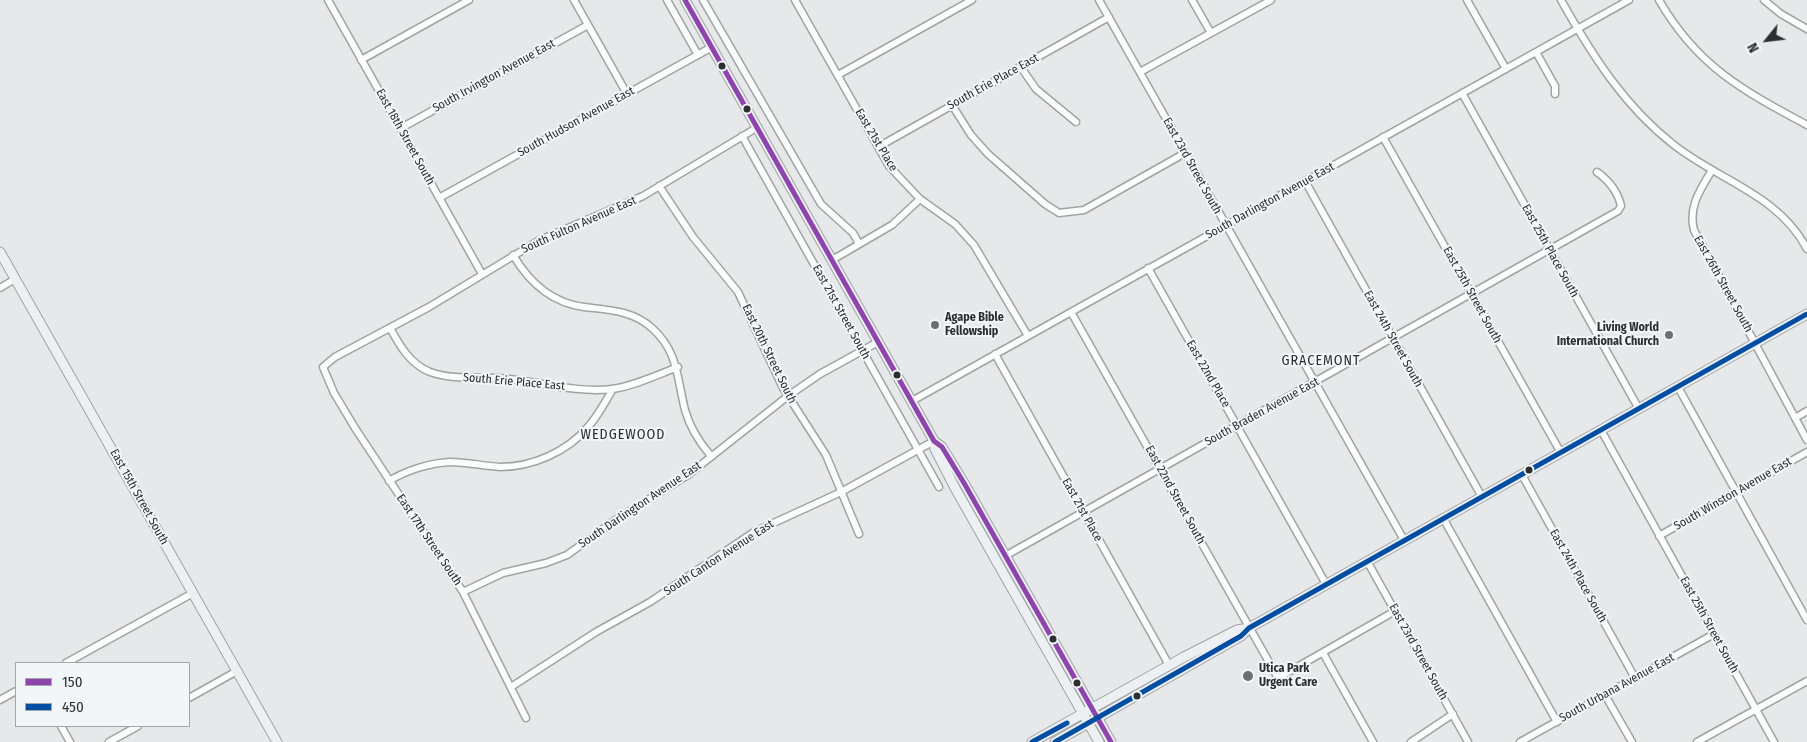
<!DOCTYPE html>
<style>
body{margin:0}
#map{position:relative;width:1807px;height:742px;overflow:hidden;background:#e6e8ea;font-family:"Fira Sans Condensed",sans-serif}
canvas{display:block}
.legend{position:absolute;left:15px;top:662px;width:175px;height:65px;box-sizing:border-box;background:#f2f6f9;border:1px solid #a3a6a8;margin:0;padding:6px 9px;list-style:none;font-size:15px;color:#2c2e2f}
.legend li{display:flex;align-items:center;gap:10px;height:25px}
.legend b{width:25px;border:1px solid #a3a6a8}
.north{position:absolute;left:1742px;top:15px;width:50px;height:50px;-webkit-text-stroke:4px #f2f6f9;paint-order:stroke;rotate:241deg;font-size:14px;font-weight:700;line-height:20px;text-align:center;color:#2c2e2f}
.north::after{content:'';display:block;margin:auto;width:18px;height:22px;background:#2c2e2f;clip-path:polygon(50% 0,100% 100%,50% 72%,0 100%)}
</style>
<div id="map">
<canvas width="1807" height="742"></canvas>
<ul class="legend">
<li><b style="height:6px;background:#8e44ad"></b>150</li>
<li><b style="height:6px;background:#034ea2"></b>450</li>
</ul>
<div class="north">N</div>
</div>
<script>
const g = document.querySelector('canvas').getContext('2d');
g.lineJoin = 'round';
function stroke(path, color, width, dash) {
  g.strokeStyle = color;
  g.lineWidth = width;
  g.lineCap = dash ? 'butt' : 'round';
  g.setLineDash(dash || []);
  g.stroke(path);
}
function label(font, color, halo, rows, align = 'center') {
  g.font = font + ' "Fira Sans Condensed",sans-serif';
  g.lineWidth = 4;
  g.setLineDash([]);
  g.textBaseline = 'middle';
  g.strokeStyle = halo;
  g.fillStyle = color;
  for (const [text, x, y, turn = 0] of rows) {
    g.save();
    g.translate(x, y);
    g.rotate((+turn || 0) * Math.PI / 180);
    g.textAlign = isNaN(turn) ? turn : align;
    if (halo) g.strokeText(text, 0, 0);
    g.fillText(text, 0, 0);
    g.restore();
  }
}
const minor = new Path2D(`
 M328 0 482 274
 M574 0 627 94
 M667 0 698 55
 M703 0 821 204 853 233 859 244
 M795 0 889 166 920 199 955 224 974 245 1028 336
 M1099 0 1404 540
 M1192 0 1211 33
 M1467 0 1506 69
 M1561 0C1592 55 1624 106 1674 145 1720 181 1779 195 1807 249
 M1659 0C1697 66 1742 90 1807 125
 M1764 0 1781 14 1807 29
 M1536 52 1555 86V94
 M361 60 469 0
 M1020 66 1036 89 1076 122
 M1140 72 1271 0
 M838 75 972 0
 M1462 93 1639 409
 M952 105 971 135 988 154 1045 204 1059 213 1084 210 1185 153
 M401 128 588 25
 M742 136 939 487
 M1383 137 1561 453
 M878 147 1109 17
 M1712 170C1700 190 1688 207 1694 230L1807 440
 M1305 181 1482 497
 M659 186 693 237 738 292 783 388 826 455 859 534
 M439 198 712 47
 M513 255C529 282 552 303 584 307 608 310 632 310 652 328 678 351 677 378 685 410 690 428 699 442 711 456
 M832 260 892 225 920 199
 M1148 268 1326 584
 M0 288 15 279
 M1071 312 1278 678 1395 611
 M390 328C400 346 410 364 430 372 455 381 484 376 510 379 543 383 579 393 612 389 634 386 657 375 678 367
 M995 354 1169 665
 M1678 387 1807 620
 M912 401 1629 0
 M1795 418 1807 411
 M1601 430 1774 742
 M1522 475 1635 678
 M389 481C407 470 430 463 450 462 467 462 483 466 500 467 532 467 567 452 588 427 598 416 605 402 613 389
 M1443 518 1557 722
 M1659 536 1807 452
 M1005 556 1618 211 1621 206C1618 192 1608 180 1597 172
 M1367 561 1468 742
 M463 592 503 573 546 563 567 555 617 519 688 475 788 396 820 374 878 342
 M1323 653 1373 742
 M66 663 193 593
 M511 687 596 632 650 602 754 532 841 492 934 441
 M1605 695 1632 742
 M189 698 237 671
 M0 700 16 691
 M526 718 463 592 355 428 334 393 323 367 335 357 429 307 538 241 643 196 758 127
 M61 726 70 742
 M109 742 138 726
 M1411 742 1453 714
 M1520 742 1714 634
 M1697 742 1807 681`);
const secondary = new Path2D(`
 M685 0 934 441 935 449 955 488 1099 742
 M0 252 277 742
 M934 441 942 447 964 483 1111 742
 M1032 742 1184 657 1237 630 1249 628
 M1055 742 1241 636 1249 628 1807 314`);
const bus1 = new Path2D(`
 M685 0 934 441 942 447 964 483 1111 742`);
const bus2 = new Path2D(`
 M1032 742 1067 723
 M1055 742 1241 636 1249 628 1807 314`);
const markers = [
 [722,66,4.5,"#2c2e2f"],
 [747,109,4.5,"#2c2e2f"],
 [935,325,5,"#6d6f70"],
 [1669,335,5,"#6d6f70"],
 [897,375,4.5,"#2c2e2f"],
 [1529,470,4.5,"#2c2e2f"],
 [1053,639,4.5,"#2c2e2f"],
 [1248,676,6,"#6d6f70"],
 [1077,683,4.5,"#2c2e2f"],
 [1137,696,4.5,"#2c2e2f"]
];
const streetNames = [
 ["South Irvington Avenue East",494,76,-29],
 ["South Erie Place East",993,82,-29],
 ["South Hudson Avenue East",576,122,-29],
 ["East 18th Street South",405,137,61],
 ["East 21st Place",876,140,59],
 ["East 23rd Street South",1192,166,61],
 ["South Darlington Avenue East",1270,201,-29],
 ["South Fulton Avenue East",579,225,-24],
 ["East 25th Place South",1550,251,61],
 ["East 26th Street South",1723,284,61],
 ["East 25th Street South",1472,295,61],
 ["East 21st Street South",841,312,61],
 ["East 24th Street South",1393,339,61],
 ["East 20th Street South",769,354,64],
 ["East 22nd Place",1208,374,60],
 ["South Erie Place East",514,382,5],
 ["South Braden Avenue East",1262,412,-29],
 ["South Winston Avenue East",1733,494,-30],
 ["East 22nd Street South",1175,495,61],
 ["East 15th Street South",139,497,61],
 ["South Darlington Avenue East",640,505,-34],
 ["East 21st Place",1082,510,61],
 ["East 17th Street South",429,540,56],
 ["South Canton Avenue East",719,558,-33],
 ["East 24th Place South",1578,576,61],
 ["East 25th Street South",1709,625,61],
 ["East 23rd Street South",1418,652,61],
 ["South Urbana Avenue East",1617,688,-29]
];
const poiNames = [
 ["Agape Bible",945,318],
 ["Fellowship",945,332],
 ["Living World",1659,328,"right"],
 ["International Church",1659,342,"right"],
 ["Utica Park",1259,669],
 ["Urgent Care",1259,683]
];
const neighbourhoodNames = [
 ["GRACEMONT",1321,361],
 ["WEDGEWOOD",623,435]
];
stroke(minor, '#a1a3a4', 9);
stroke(secondary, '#a1a3a4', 11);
stroke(minor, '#fbfcfc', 6);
stroke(secondary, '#ecf0f2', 9);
stroke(bus1, '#8e44ad', 5);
stroke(bus2, '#034ea2', 5);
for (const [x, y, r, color] of markers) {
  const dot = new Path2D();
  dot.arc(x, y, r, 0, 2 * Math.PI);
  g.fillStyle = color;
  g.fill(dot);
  stroke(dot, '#f2f6f9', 2);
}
label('12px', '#2c2e2f', '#f2f6f9', streetNames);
label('bold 12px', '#2c2e2f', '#f2f6f9', poiNames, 'left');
g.letterSpacing = '1px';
label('14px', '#2c2e2f', '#f2f6f9', neighbourhoodNames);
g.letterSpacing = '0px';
</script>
